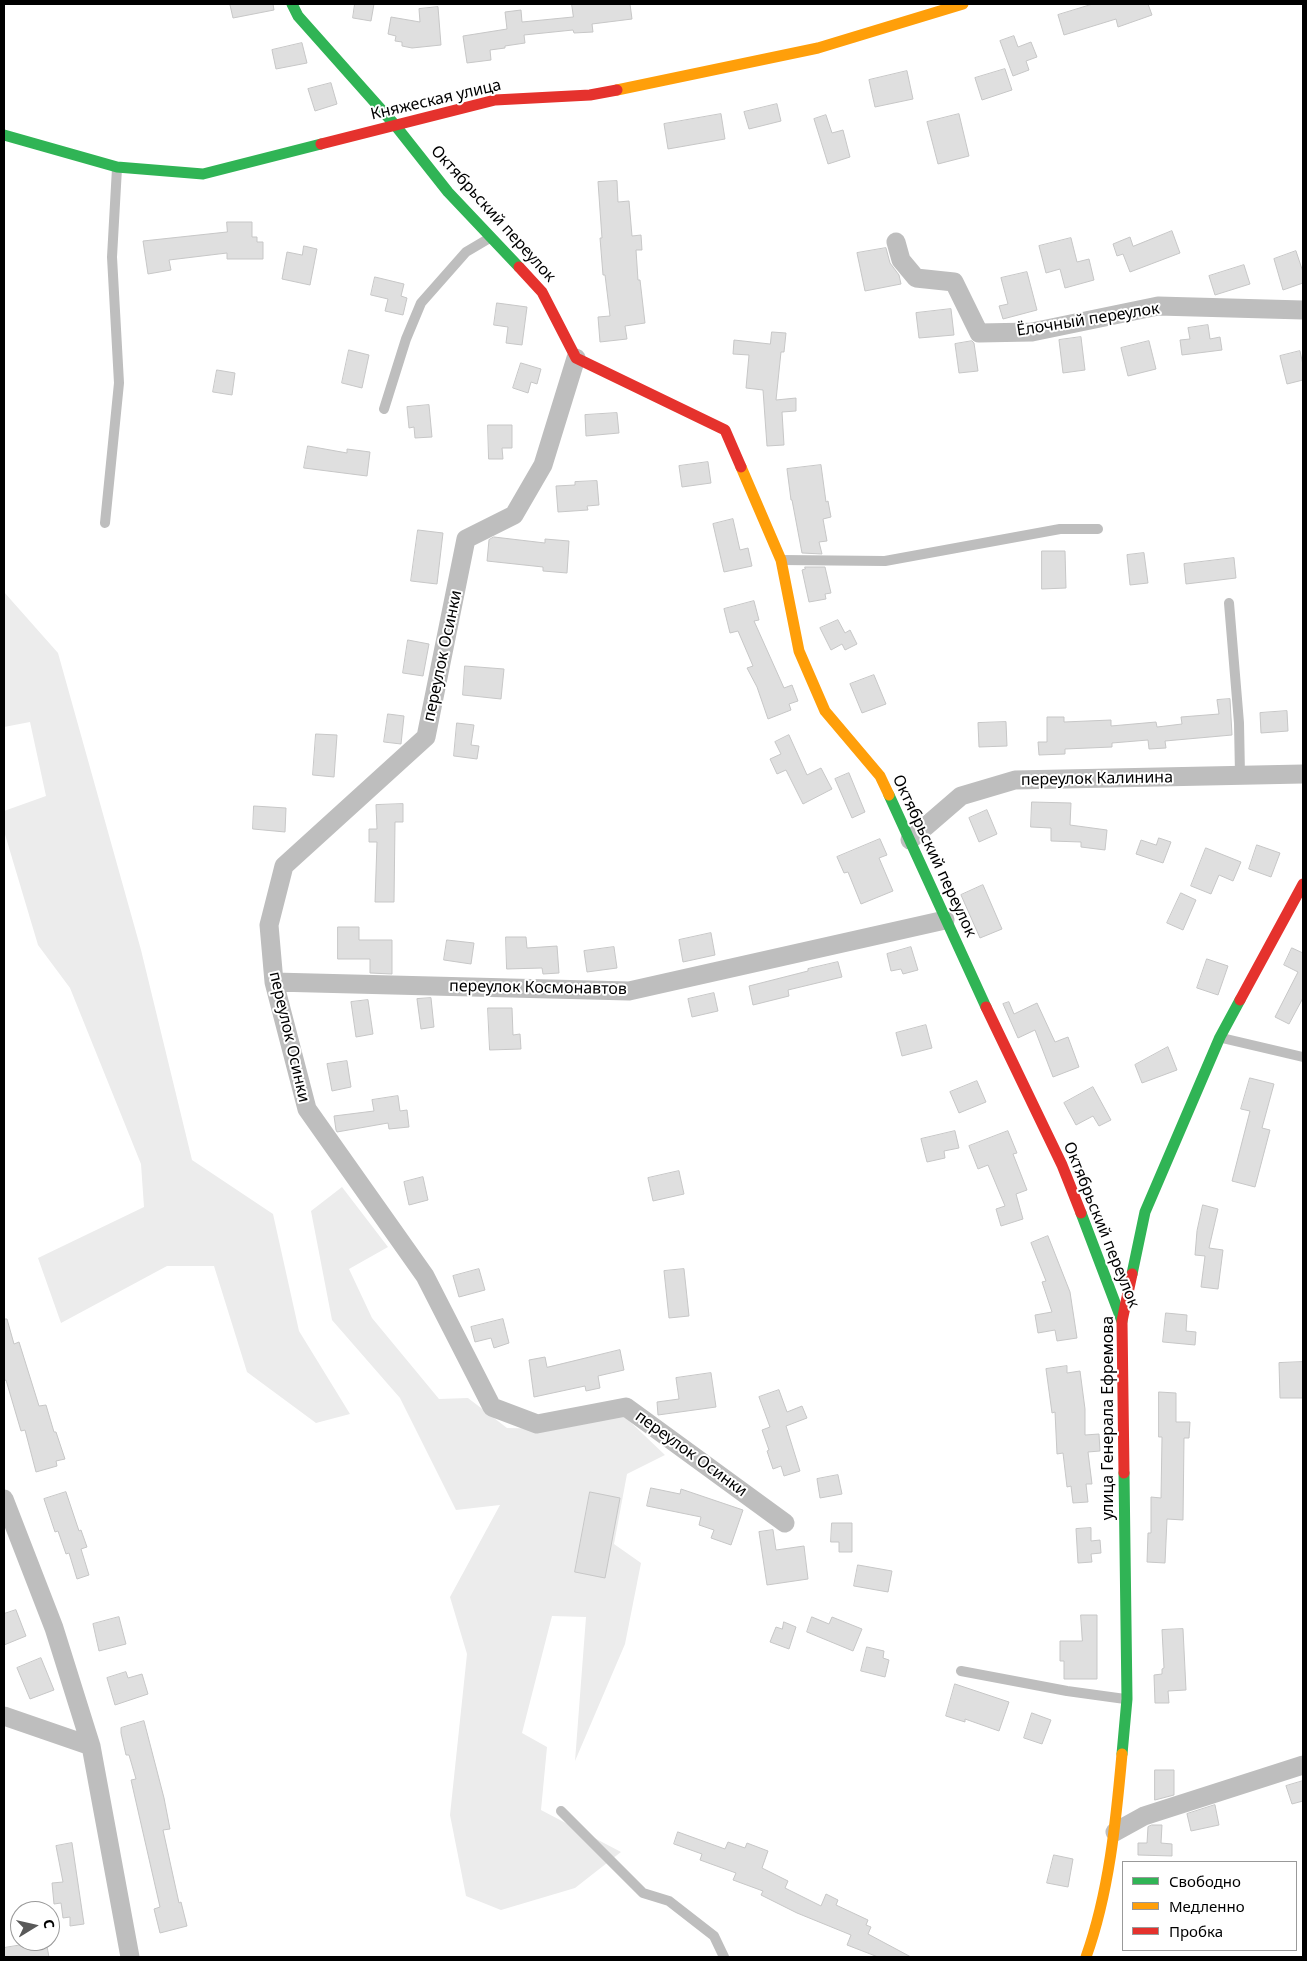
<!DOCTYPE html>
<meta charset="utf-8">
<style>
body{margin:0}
#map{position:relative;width:1307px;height:1961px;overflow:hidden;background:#fff;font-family:"Noto Sans",sans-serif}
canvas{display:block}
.frame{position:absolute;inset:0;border:5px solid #000;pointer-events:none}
.legend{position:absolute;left:1122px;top:1861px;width:175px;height:90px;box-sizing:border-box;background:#fff;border:1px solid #999;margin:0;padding:6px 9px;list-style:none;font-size:15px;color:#000}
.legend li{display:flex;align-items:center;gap:10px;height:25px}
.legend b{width:25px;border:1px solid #999}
.north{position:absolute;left:10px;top:1901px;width:50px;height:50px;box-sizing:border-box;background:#fff;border:1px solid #999;border-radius:50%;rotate:81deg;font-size:14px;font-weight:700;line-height:20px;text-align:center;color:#000}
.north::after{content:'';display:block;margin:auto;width:18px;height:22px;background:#595959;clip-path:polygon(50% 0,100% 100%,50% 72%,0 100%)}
</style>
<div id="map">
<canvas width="1307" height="1961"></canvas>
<div class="frame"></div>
<ul class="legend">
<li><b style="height:6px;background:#30b455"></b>Свободно</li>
<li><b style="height:6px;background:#ff9f0a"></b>Медленно</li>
<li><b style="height:6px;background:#e5322d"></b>Пробка</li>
</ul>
<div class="north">С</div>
</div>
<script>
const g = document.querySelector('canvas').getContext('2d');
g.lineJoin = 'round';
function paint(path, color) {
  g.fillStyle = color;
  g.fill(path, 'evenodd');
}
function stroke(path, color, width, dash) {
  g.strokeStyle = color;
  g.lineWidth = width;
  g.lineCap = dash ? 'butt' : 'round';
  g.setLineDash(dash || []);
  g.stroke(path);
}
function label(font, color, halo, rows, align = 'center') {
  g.font = font + ' "Noto Sans",sans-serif';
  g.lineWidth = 4;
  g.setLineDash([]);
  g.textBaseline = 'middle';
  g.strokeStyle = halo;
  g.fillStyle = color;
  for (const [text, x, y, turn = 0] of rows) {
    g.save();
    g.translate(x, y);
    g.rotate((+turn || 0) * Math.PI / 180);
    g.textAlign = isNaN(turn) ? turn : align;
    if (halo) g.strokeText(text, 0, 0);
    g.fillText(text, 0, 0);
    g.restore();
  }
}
const green = new Path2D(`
 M4 592 58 653 141 950 192 1160 273 1214 299 1331 350 1414 316 1423 247 1372 214 1266H167L61 1323 38 1258 144 1207 141 1164 70 988 38 945 4 831V811L46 796 30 722 4 727Z
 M342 1187 388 1247 349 1269 372 1318 439 1399 468 1398 507 1428 556 1429 624 1416 665 1455 627 1474 614 1544 641 1563 625 1644 575 1761 586 1617 552 1616 522 1733 547 1747 541 1810 621 1852 575 1888 501 1910 466 1896 450 1815 467 1654 450 1597 500 1505 456 1510 400 1398 332 1320 311 1211Z`);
const building = new Path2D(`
 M238 4H273L274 10 233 18 230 5Z
 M355 4H374L371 21 353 18Z
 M572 4H630L632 19 592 24 593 32 574 33 573 30 524 35 525 43 505 46V48L490 50 491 60 467 63 463 36 507 29 505 12 521 10 522 22 573 17Z
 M1093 4H1148L1152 15 1118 27 1116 19 1064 35 1058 15Z
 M438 7 441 45 412 48 402 46V42L395 41 396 36 388 34 391 17 420 22 419 9Z
 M1014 36 1018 47 1031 42 1037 57 1026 61 1029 70 1013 76 1000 41Z
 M302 43 307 63 276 69 272 50Z
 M1005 69 1012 90 982 100 975 78Z
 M907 71 913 99 875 107 869 80Z
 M331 83 337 104 315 111 308 89Z
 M777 104 781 121 749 129 744 112Z
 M721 114 725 139 668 149 664 124Z
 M959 114 969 156 938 164 927 122Z
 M826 115 832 133 843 130 850 157 828 164 814 119Z
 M617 181 618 202 629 201 632 236 641 235 642 250H636L638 280H640L645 323 625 326 627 339 600 342 598 317 610 316 605 275H603L600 238H602L598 182Z
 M227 222H252V237H257V242H263V259H227V253L169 260 171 270 148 274 143 241 227 232Z
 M1172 231 1180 253 1130 272 1123 254 1117 256 1113 244 1130 237 1133 246Z
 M1071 238 1077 262 1089 259 1094 280 1065 288 1060 269 1046 273 1039 246Z
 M304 246 317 249 310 285 282 279 287 252 302 255Z
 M886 248 890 263 899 275 901 284 865 291 857 253Z
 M1296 251 1303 272V283L1283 290 1274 259Z
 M1244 265 1250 284 1215 295 1209 276Z
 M1027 272 1037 310 1003 319 999 306 1008 304 1001 278Z
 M375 277 404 284 401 296 407 298 403 315 385 311 388 299 371 295Z
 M497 303 527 307 522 345 506 343 508 327 494 325Z
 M951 309 954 335 919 338 916 313Z
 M1208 325 1210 339 1220 337 1222 350 1182 355 1180 340 1190 339 1188 328Z
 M772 332 786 333 784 352H781L776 400 796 398V411L782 412 784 445 767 446 763 390 746 388 749 355 733 354 734 340 770 344Z
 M1081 337 1085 370 1063 373 1059 340Z
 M972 341 974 343 978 371 959 373 955 344Z
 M1149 341 1156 369 1128 376 1121 348Z
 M349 350 369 355 362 388 342 383Z
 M1300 351 1303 365V380L1287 384 1280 356Z
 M521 363 541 369 537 384 531 382 528 393 513 388Z
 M217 370 235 373 232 395 213 392Z
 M429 405 432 437 415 438 414 427 409 428 407 407Z
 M617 413 619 433 586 436 585 415Z
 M488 425H512V448H502L503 459H489Z
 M308 446 347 453V449L370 452 367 476 304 468Z
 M708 462 711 483 682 487 679 466Z
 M821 465 826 502 828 501 831 517 823 519 827 541 819 542 822 554 802 553 792 500H791L787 469Z
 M597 481 599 505 587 506 588 510 558 512 556 486 575 485V482Z
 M733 519 740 550 748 548 752 566 724 572 713 524Z
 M418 530 443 533 437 584 411 581Z
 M494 537 545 543V539L569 541 567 573 543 571V567L487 561 489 540Z
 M1042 551H1065L1066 588 1042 589Z
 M1144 553 1148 583 1130 585 1127 555Z
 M1234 558 1236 578 1186 584 1184 564Z
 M805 567H825L831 593 825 594 826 599 809 602 802 570 805 569Z
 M754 601 759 620 754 621 784 688 792 685 798 701 789 704 791 710 768 719 757 687 747 668 753 666 738 631 730 633 724 609Z
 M838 620 845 633 850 630 857 644 845 650 842 644 831 650 820 628Z
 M408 640 429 644 423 676 403 673Z
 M465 666 504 669 501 699 463 695Z
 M874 675 886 704 862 713 850 684Z
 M1230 699 1232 735 1165 741 1166 748 1149 749 1148 740 1112 743V747L1065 749V754L1039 755 1038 742H1047V717H1064V722L1111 720V726L1156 722 1157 727 1182 724 1181 717 1219 714 1217 700Z
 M1287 711 1288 731 1261 733 1260 713Z
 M388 714 404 716 401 744 384 742Z
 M1006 722 1007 746 979 747 978 723Z
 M457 723 474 725 471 745 479 746 477 759 454 756Z
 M316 734 337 735 334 777 313 775Z
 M789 735 807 775 821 768 832 789 803 804 786 770 777 774 770 759 781 754 775 742Z
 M849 773 865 812 852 818 835 779Z
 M1032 802 1071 803 1070 825 1107 830 1105 850 1081 847V842L1051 841V828L1031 827Z
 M403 804V822H395L394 902H375L377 842H369V829H377L376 805Z
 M254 806 286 808 285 832 253 829Z
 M987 810 997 834 979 842 969 818Z
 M1159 838 1171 842 1163 863 1136 854 1141 840 1156 845Z
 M880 839 887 855 879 858 893 891 861 904 848 872 844 873 837 857Z
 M1257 845 1280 853 1271 877 1249 869Z
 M1206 848 1241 862 1233 881 1219 875 1211 894 1191 886Z
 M983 885 1002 929 980 938 961 895Z
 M1181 893 1196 900 1183 930 1167 923Z
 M338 927H359V940H392V974L370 973V959H338Z
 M711 933 715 955 683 962 679 940Z
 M506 937H526L527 948 557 946 559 973 543 974 542 968 507 969Z
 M447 940 474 943 471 964 444 960Z
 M614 947 617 968 587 972 584 951Z
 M911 947 918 970 903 974 901 969 891 971 887 954Z
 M1292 948 1303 953V998L1289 1024 1275 1017 1298 972 1284 965Z
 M1207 959 1228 966 1218 995 1197 988Z
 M838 962 842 977 788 990 789 996 753 1005 749 986 808 971V969Z
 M714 993 718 1011 692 1017 688 999Z
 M431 998 434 1027 421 1029 417 999Z
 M368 1000 373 1034 356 1037 351 1002Z
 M1009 1002 1014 1014 1037 1003 1055 1042 1068 1037 1079 1067 1053 1077 1035 1030 1018 1038 1003 1004Z
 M488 1008H512L513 1035 520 1034 521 1049 490 1050Z
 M926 1025 932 1048 902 1056 896 1033Z
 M1168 1047 1177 1070 1142 1083 1135 1065Z
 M347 1061 351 1087 332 1091 327 1064Z
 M1250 1078 1274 1084 1262 1128 1270 1130 1255 1187 1232 1181 1250 1111 1241 1109Z
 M977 1081 986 1102 959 1113 950 1092Z
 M1093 1087 1111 1120 1099 1126 1093 1116 1076 1125 1064 1103Z
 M398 1096 400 1111 407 1110 409 1127 389 1129 388 1123 337 1132 336 1130 334 1116 374 1111 372 1100Z
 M955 1131 959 1148 944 1151 945 1158 927 1162 921 1139Z
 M1008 1131 1017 1153 1013 1154 1027 1190 1016 1194 1023 1219 1001 1226 996 1209 1005 1206 988 1165 978 1169 969 1146Z
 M679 1171 684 1194 653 1201 648 1178Z
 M423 1177 428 1200 409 1205 404 1182Z
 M1203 1205 1218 1209 1209 1248 1223 1250 1218 1289 1201 1287 1205 1256 1195 1255 1197 1231Z
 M1048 1236 1070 1292 1077 1338 1057 1341 1055 1330 1038 1333 1035 1315 1052 1312 1042 1282 1046 1281 1031 1243Z
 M479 1269 485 1290 459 1297 453 1276Z
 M684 1269 689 1316 669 1318 664 1271Z
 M1166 1313 1187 1315 1186 1331 1196 1332 1195 1345 1163 1342Z
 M4 1319H7L14 1344 19 1342 39 1406 46 1405 54 1432H56L65 1459 56 1461 57 1466 36 1472 25 1430 21 1431 6 1380 4 1381Z
 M503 1319 509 1343 494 1348 491 1338 475 1342 471 1327Z
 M620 1350 624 1370 598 1376 600 1388 586 1391 585 1386 534 1397 529 1360 545 1357 547 1367Z
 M1303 1362V1398H1280L1279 1363Z
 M1067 1366V1373L1080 1371 1085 1409V1435L1099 1434 1100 1451 1088 1452 1092 1484H1086L1088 1502 1073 1503 1071 1486 1067 1487 1063 1453 1057 1454 1055 1412 1052 1413 1046 1369Z
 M711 1373 716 1407 658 1415 657 1402 679 1399 676 1378Z
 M779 1390 787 1412 802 1406 807 1418 786 1426 800 1471 784 1476 781 1466 773 1469 767 1451 769 1450 762 1430 770 1427 759 1397Z
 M1159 1392 1176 1393V1422H1190L1189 1438H1184L1183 1520 1167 1519 1165 1563 1147 1562 1148 1533H1151V1497L1161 1498 1162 1437H1159Z
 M838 1475 842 1494 820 1498 817 1479Z
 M651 1488 680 1494 681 1489 743 1510 731 1545 711 1538 714 1530 699 1525 701 1517 647 1506Z
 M66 1492 79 1531 81 1530 87 1547 81 1549 89 1575 77 1579 69 1553 66 1554 58 1531 55 1532 44 1499Z
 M590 1492 620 1498 605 1578 575 1572Z
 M832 1523H852V1552H839V1542H831Z
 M1091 1528V1541L1100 1540 1101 1553 1091 1554 1092 1562 1078 1563 1076 1529Z
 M773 1530 776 1550 804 1546 808 1579 767 1585 759 1532Z
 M858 1565 892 1571 888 1592 854 1586Z
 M16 1610 26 1636 4 1645V1614Z
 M1081 1615H1097V1679H1064V1661H1060V1641H1082Z
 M119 1617 126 1644 99 1651 93 1624Z
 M812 1617 829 1624 832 1617 862 1629 853 1651 807 1632Z
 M784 1622 796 1627 789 1649 770 1642 776 1627 782 1629Z
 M1183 1629 1186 1690 1168 1691 1169 1703H1155L1154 1675 1162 1674V1669L1164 1668 1162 1630Z
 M867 1647 884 1651 883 1658 889 1660 885 1677 861 1671Z
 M41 1658 54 1690 30 1699 17 1668Z
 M126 1672 128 1678 142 1674 148 1694 115 1705 107 1678Z
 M955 1684 1009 1702 999 1731 965 1719V1722L946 1716Z
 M1032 1713 1051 1720 1042 1744 1024 1738Z
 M144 1721 164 1798 170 1829 163 1830 179 1903 181 1902 187 1926 160 1933 154 1909 160 1907 131 1780 136 1779 129 1755H126L121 1733V1728Z
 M1155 1770H1174V1795L1155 1800Z
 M1303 1781V1801L1292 1804 1286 1786Z
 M1215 1805 1219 1825 1191 1831 1187 1814Z
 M1152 1825H1162L1161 1843 1172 1844V1856L1138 1855V1843H1147L1148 1827Z
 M678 1832 725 1849 728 1842 745 1848 747 1843 768 1851 762 1868 788 1881 785 1888 821 1906 826 1894 838 1900 836 1905 868 1920 866 1925 871 1927 868 1934 911 1957H878L847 1945 851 1935 797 1913 761 1895 763 1891 733 1880 736 1873 700 1860 702 1854 674 1844Z
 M72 1843 84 1924 70 1926V1917L63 1918 61 1903 54 1904 52 1883 63 1882 56 1846Z
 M1054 1855 1073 1859 1068 1887 1047 1883Z
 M46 1941 49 1957H4V1948Z`);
const lane = new Path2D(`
 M384 409 406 339 421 303 466 252 488 239
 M105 523 119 383 112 257 117 168
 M782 560 885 561 1060 529H1098
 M1229 603 1239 723 1240 775
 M1222 1038 1303 1057
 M961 1671 1067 1691 1125 1699
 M561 1811 643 1893 669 1901 714 1936 724 1957`);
const street = new Path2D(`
 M896 242 901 260 916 278 954 282 979 333 1032 332 1158 306 1303 310
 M576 358 543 465 514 515 466 539 426 737 284 866 269 925 274 982 307 1109 425 1276 492 1407 537 1424 626 1407 785 1523
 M910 840 961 796 1015 780 1303 774
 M274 982 629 991 945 920
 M4 1499 54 1628 91 1746 130 1957
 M4 1716 91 1746
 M1115 1832 1144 1816 1303 1765`);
const fast = new Path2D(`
 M292 4 298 16 395 125 448 192 519 267
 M4 135 117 167 203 174 321 144
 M889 795 986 1007
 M1081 1213 1122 1321
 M1132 1274 1145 1212 1220 1037 1240 1000
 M1122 1754 1127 1699 1124 1473`);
const slow = new Path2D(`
 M617 90 818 48 963 4
 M741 467 781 560 799 651 825 711 880 776 889 795
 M1086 1957C1109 1893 1116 1821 1122 1754`);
const jam = new Path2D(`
 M321 144 495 100 590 95 617 90
 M519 267 542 292 576 358 725 430 741 467
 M1240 1000 1303 884
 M986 1007 1062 1165 1081 1213
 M1124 1473 1122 1321 1132 1274`);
const streetNames = [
 ["Княжеская улица",436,100,-13],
 ["Октябрьский переулок",493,214,48],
 ["Ёлочный переулок",1088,320,-9],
 ["переулок Осинки",443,656,-78],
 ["переулок Калинина",1097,779,-1],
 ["Октябрьский переулок",934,856,65],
 ["переулок Космонавтов",538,988,1],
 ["переулок Осинки",289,1037,77],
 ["Октябрьский переулок",1101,1225,68],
 ["улица Генерала Ефремова",1108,1418,-90],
 ["переулок Осинки",691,1454,36]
];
paint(green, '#ececec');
paint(building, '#dfdfdf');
stroke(building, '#c7c7c7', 1);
stroke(lane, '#bebebe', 10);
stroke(street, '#bebebe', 19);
stroke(fast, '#30b455', 11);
stroke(slow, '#ff9f0a', 11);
stroke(jam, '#e5322d', 11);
label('16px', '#000', '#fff', streetNames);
</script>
